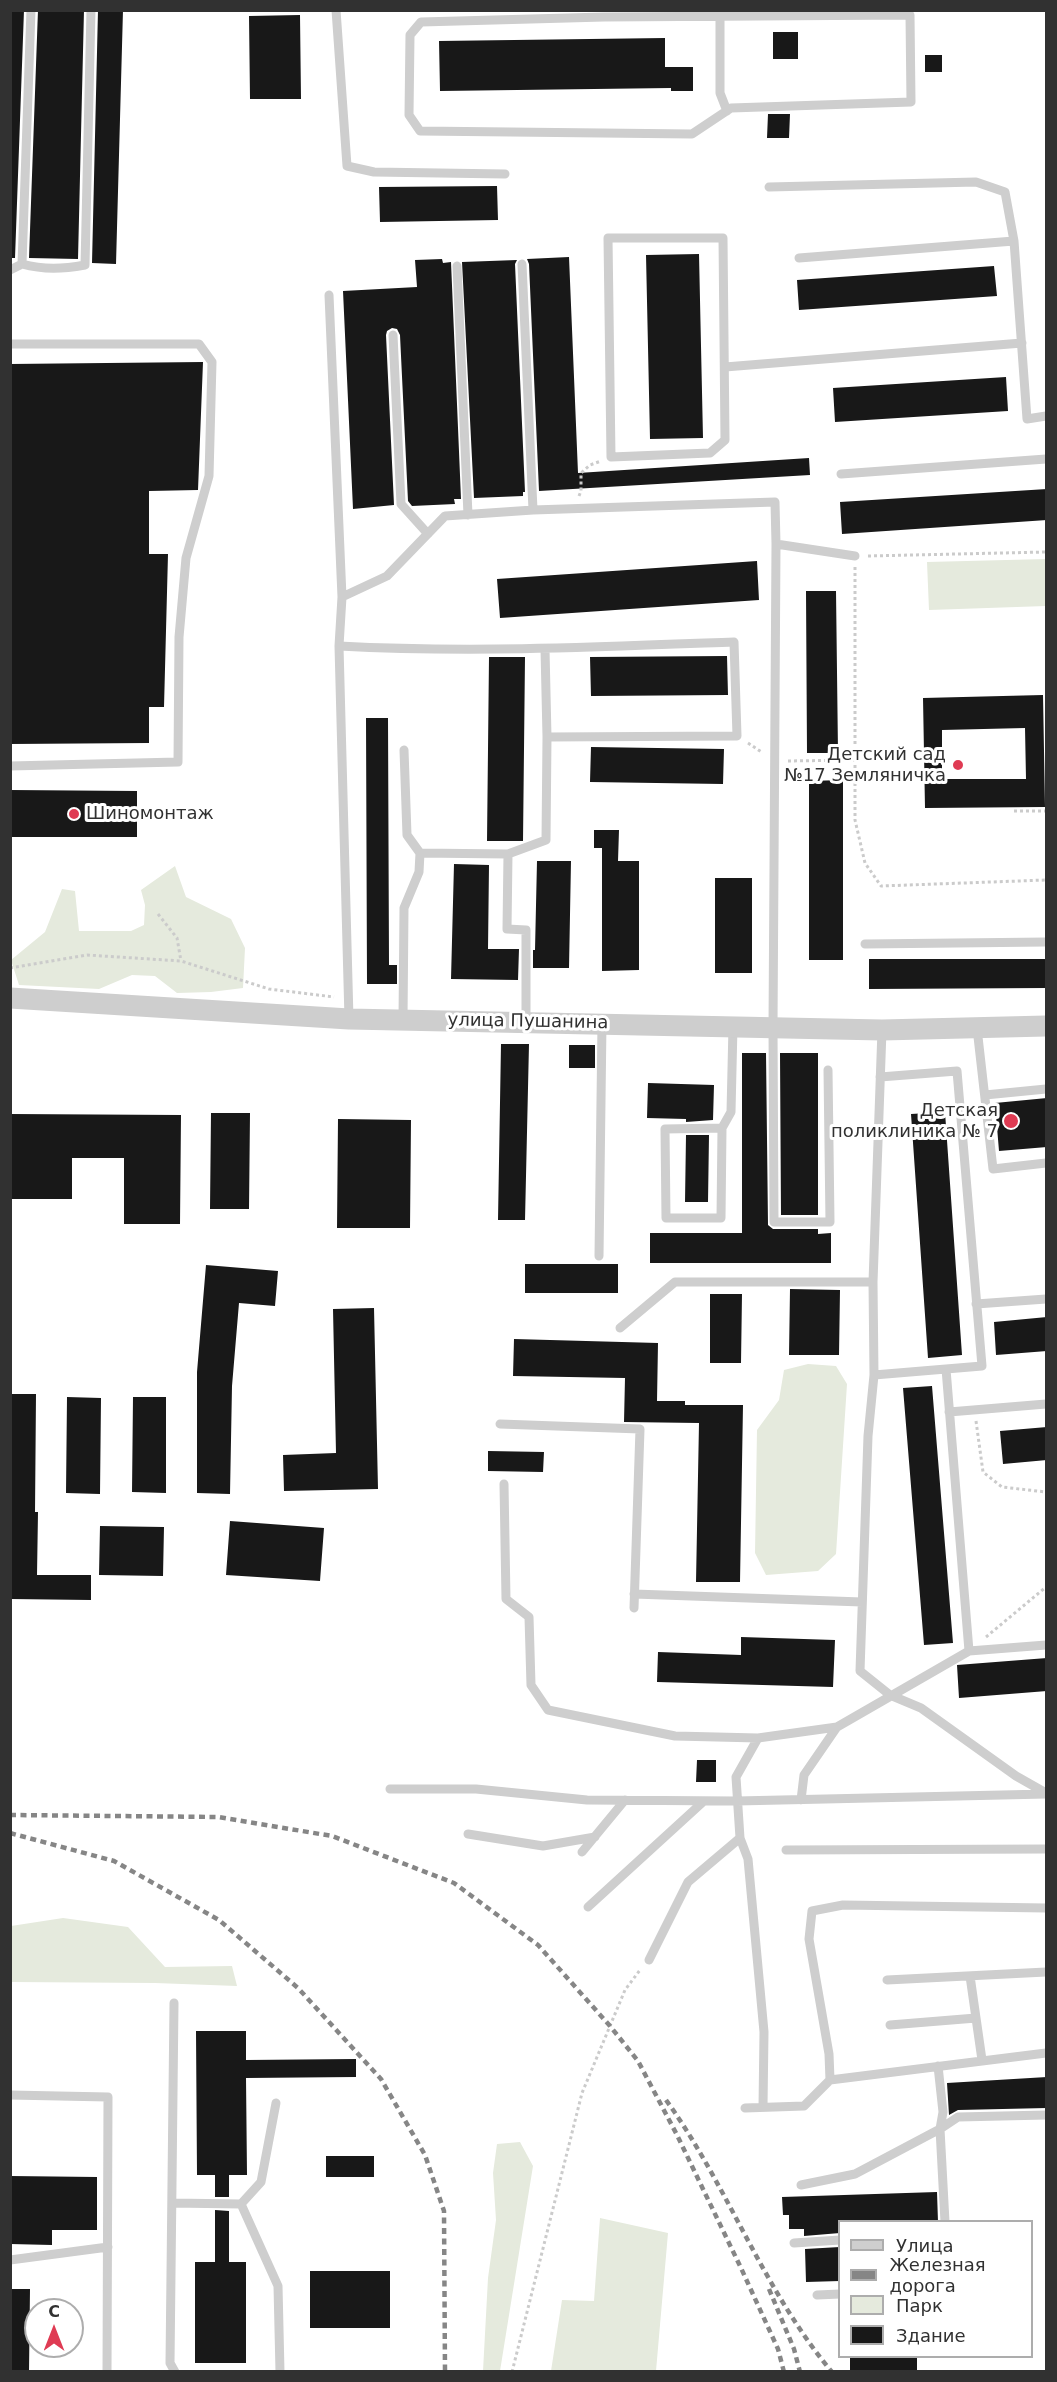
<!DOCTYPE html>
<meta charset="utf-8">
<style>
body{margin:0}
#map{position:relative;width:1057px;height:2382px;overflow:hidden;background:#fff;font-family:"DejaVu Sans",sans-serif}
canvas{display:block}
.frame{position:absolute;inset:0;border:12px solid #313131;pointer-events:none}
.legend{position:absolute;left:838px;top:2220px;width:195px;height:138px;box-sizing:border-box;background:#fff;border:2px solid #adadad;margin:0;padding:8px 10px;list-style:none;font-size:18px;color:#313131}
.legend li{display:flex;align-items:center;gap:12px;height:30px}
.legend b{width:30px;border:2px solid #adadad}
.north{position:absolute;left:24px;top:2298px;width:60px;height:60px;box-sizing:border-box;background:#fff;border:2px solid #adadad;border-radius:50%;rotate:0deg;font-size:16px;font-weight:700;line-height:24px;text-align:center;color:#313131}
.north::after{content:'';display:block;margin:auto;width:21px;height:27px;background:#df3b53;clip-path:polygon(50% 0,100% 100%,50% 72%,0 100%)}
</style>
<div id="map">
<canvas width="1057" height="2382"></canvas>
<div class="frame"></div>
<ul class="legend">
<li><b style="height:8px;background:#cecece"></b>Улица</li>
<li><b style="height:8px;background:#868686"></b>Железная дорога</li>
<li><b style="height:16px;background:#e5eadd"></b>Парк</li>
<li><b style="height:16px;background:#181818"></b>Здание</li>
</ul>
<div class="north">С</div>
</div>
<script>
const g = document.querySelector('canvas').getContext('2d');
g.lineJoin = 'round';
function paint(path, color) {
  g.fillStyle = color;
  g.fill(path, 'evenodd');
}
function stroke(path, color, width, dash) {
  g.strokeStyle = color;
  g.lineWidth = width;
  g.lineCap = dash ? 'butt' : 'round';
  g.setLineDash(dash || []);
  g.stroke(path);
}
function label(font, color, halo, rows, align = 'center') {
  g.font = font + ' "DejaVu Sans",sans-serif';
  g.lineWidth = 6;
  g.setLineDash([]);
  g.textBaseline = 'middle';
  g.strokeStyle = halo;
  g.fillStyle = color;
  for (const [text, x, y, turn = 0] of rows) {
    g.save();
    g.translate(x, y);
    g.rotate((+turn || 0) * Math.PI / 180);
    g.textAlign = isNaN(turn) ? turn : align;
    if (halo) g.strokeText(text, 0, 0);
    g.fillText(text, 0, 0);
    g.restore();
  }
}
const green = new Path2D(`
 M1046 559V606L929 610 927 562Z
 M175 866 186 897 231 919 245 948 243 988 211 992 177 993 155 976 132 975 99 989 19 985 11 960 45 932 62 889 75 891 79 931H131L144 925 145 905 141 890Z
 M808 1364 836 1366 847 1384 836 1554 818 1571 766 1575 755 1553 757 1430 779 1400 784 1370Z
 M63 1918 128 1927 165 1967 232 1966 237 1986 155 1983 11 1982V1926Z
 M520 2142 533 2166 500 2371H483L488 2278 496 2220 493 2173 497 2144Z
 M600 2218 668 2233 656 2371H551L562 2300 594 2301Z`);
const building = new Path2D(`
 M10 10H24L15 258H10Z
 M38 10H84L78 259 29 258Z
 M98 10H123L116 264 92 263Z
 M300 15 301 99H250L249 16Z
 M773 32H798V59H773Z
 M665 38V67H693V91H671V88L440 91 439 41Z
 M925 55H942V72H925Z
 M768 114H790L789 138H767Z
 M497 186 498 220 380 222 379 187Z
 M699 254 703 438 650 439 646 255Z
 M569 257 578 473 809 458 810 475 539 491 529 264 527 259Z
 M442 259 443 263 451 262 461 499H454L455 504 412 506 408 501 400 335 397 329 392 328 387 331 386 335 394 505 353 509 343 291 417 287 415 260Z
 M517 260 515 264 525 492H523V496L474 498 462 262Z
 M994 266 997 296 799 310 797 280Z
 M203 362 198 490 149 491V554H168L164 707H149V743L10 744V364Z
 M1006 377 1008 411 835 422 833 388Z
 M1047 489V520L842 534 840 502Z
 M757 561 759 600 500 618 497 579Z
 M806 591H836L838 753H807Z
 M727 656 728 695 591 696 590 657Z
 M489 657H525L523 841H487Z
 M1043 695 1045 807 925 808 923 698ZM1025 728 1026 779H942V730Z
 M366 718H388L389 965H397V984H367Z
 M591 747 724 749 723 784 590 782Z
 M843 780V960H809V781Z
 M10 790 137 791V837H10Z
 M594 830H619L618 861H639V970L602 971V848H594Z
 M537 861H571L569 968H533V950H535Z
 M454 864 489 865 488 949H519L518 980 451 979Z
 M715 878H752V973H715Z
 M869 959H1047V988L869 989Z
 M501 1044H529L525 1220H498Z
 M569 1045H595V1068H569Z
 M742 1053H766L768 1225 773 1229H818V1234L831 1233V1263H650V1233H742Z
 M780 1053H818V1215H781Z
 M648 1083 714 1085 713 1120 686 1122V1119L647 1118Z
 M1047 1098V1147L999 1151 995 1103Z
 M945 1112 962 1355 928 1358 911 1114Z
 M211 1113H250L249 1209H210Z
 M10 1114 181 1115 180 1224H124V1158H72V1199H10Z
 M338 1119 411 1120 410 1228H337Z
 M686 1135H709L708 1202H685Z
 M525 1264H618V1293H525Z
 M206 1265 278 1271 275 1306 239 1303 232 1386 230 1494 197 1493V1372Z
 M790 1289 840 1290 839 1355H789Z
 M710 1294H742L741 1363H710Z
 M374 1308 378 1489 284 1491 283 1455 336 1453 333 1309Z
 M1047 1317V1351L996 1355 994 1322Z
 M514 1339 658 1343 657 1401H685V1405H743L740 1582H696L699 1423 624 1422 625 1378 513 1376Z
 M932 1386 953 1643 924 1645 903 1388Z
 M10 1394H36L35 1512H38L37 1575H91V1600L10 1599Z
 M67 1397 101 1398 100 1494 66 1493Z
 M133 1397H166V1493L132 1492Z
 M1047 1427V1460L1003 1464 1000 1431Z
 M488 1451 544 1452 543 1472 488 1471Z
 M230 1521 324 1528 320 1581 226 1575Z
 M100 1526 164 1527 163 1576 99 1575Z
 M741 1637 835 1640 833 1687 657 1682 658 1652 741 1655Z
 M1047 1658V1691L959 1698 957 1665Z
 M697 1760H716V1782H696Z
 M196 2031H246V2060L356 2059V2077L246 2078 247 2175H229V2197H215V2175H197Z
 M1047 2077V2108L958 2110 949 2115 947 2083Z
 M326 2156H374V2177H326Z
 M10 2176 97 2177V2230H52V2245L10 2244Z
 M937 2192 938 2222H840V2233L804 2236V2229H789V2215H783L782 2197Z
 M215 2210 229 2211V2262H246V2363H195V2262H215Z
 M840 2247V2281L806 2282 805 2249Z
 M310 2271H390V2328H310Z
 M10 2289H30L29 2372H10Z
 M850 2356H917V2372H850Z`);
const path = new Path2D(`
 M579 496 581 491V473L590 465 601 461
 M868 556 1046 552
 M855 567V820L865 863 881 886 1046 880
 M748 743 763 753
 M788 761 855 760
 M1014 811H1046
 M158 914 177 938 181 961
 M10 968 87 955 181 961 269 989 334 997
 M976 1421 983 1472 1002 1487 1046 1492
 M986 1637 1046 1587
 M512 2372 582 2093 625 1990 640 1970`);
const service = new Path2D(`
 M336 10 347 166 374 172 505 174
 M910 15 911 102 731 108 692 134 420 131 409 115 410 35 421 22 604 17Z
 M720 16V93L727 111
 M769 187 976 182 1005 192 1014 241 1027 419 1046 416
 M608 238H723L725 440 710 453 611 457Z
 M799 258 1014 241
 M22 264C44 270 63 269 85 265L91 10
 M522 264 533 510
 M457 266 468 515
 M10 270 22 264 31 10
 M329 295 342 597 339 646 349 1019
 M393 335 401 504 428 534
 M10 344H199L212 362 209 476 186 558 179 637 178 762 10 766
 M725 367 1022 343
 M841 474 1046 459
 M776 544 773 1027 774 1222H830L828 1070
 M342 597 387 576 445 516 533 510 775 502 776 544 855 556
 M339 646C471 653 602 647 734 642L737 736 547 737 545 649
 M420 853 508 854 507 929 526 930V1022
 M508 854 546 840 547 737
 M865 944 1046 942
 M403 1020 404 908 419 872 420 853 407 835 404 750
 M977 1028 993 1169 1046 1163
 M882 1030 873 1282 874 1375 868 1436 860 1671 890 1695 921 1708 1016 1776 1046 1793
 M985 1095 1046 1089
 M722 1128 665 1129 666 1218H721L722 1128 731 1112 733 1026
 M599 1256 602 1023
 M976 1304 1046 1299
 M620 1328 675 1282H873
 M946 1369 969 1651
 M874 1375 982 1366 957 1071 880 1077
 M949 1412 1046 1404
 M500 1424 640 1429 634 1608
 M504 1484 506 1599 529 1617 531 1685 548 1710 675 1736 758 1738 837 1727 969 1651 1046 1645
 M634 1594 862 1602
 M758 1738 736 1777 740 1838 748 1859 764 2032 763 2107
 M390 1789H476L587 1800 737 1801 1046 1794
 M801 1800 804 1775 837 1727
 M468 1834 543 1846 595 1837
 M786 1850 1046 1849
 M582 1852 625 1800
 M588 1907 704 1801
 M649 1960 688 1882 740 1838
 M970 1976 982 2060
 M887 1980 1046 1972
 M174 2003 170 2363 175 2372
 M890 2025 976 2018
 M938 2066 943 2112 940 2129 945 2222
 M830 2080 829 2054 809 1939 812 1911 843 1905 1046 1908
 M10 2095 108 2097 107 2372
 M745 2108 804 2106 830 2080 1046 2053
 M801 2185 855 2174 940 2129 958 2117 1046 2115
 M172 2203 241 2204 278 2286 280 2372
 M241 2204 261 2182 276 2103
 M794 2243 840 2240
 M10 2260 108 2247
 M817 2295 840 2294`);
const tertiary = new Path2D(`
 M10 998 349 1019 882 1030 1046 1026`);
const rail = new Path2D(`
 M10 1815 218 1817 332 1836 454 1883 538 1945 610 2026 638 2061 677 2135 741 2268 778 2349 784 2372
 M10 1833 114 1861 219 1920 298 1988 381 2079 425 2155 444 2211 445 2372
 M666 2100C728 2186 763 2290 832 2372
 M769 2289 794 2349 800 2372`);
const markers = [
 [958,765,6,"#df3b53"],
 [74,814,6,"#df3b53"],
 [1011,1121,8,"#df3b53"]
];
const poiNames = [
 ["Детский сад",946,755],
 ["№17 Земляничка",946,776],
 ["Шиномонтаж",86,814,"left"],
 ["Детская",998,1111],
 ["поликлиника № 7",998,1132]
];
const streetNames = [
 ["улица Пушанина",528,1022,1]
];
paint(green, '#e5eadd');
paint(building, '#181818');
stroke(path, '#cbcbcb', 3, [3, 3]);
stroke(service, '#cecece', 9);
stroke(tertiary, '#cecece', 21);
stroke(rail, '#868686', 4.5, [6, 4.5]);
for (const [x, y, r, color] of markers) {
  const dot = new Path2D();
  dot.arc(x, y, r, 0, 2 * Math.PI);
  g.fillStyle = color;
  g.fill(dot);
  stroke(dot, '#fff', 2);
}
label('18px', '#313131', '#fff', poiNames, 'right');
label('18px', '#313131', '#fff', streetNames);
</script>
